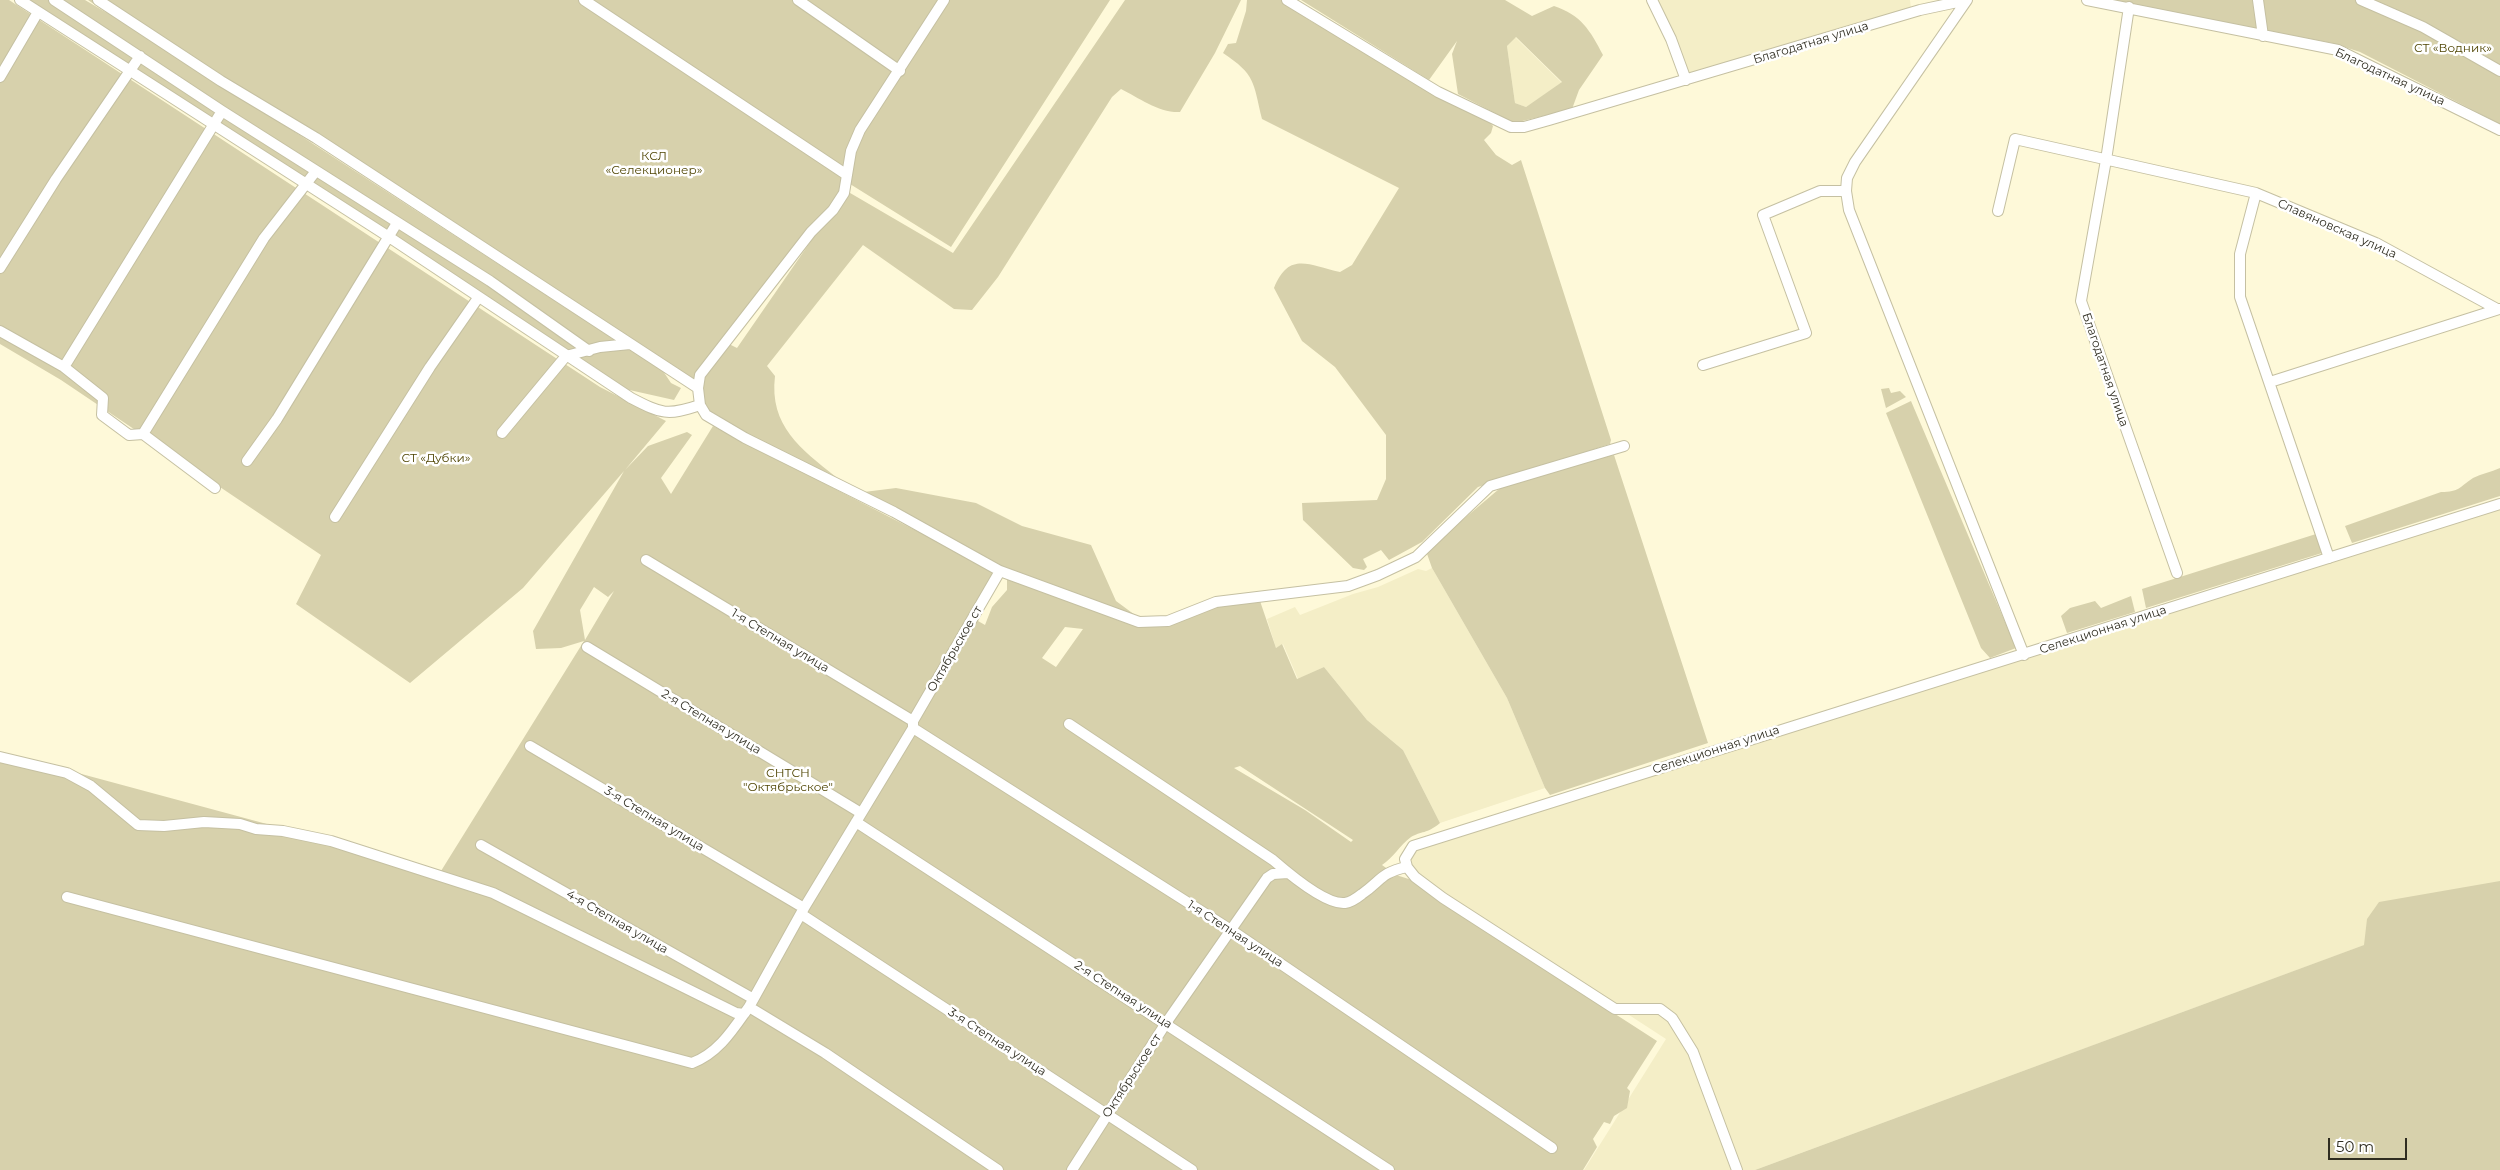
<!DOCTYPE html>
<meta charset="utf-8">
<style>
body{margin:0}
#map{position:relative;width:2500px;height:1170px;overflow:hidden;background:#fef9d9;font-family:Montserrat,sans-serif}
canvas{display:block}
.scale{position:absolute;left:2328px;top:1138px;width:79px;height:22px;box-sizing:border-box;border:2px solid #2f2d21;border-top:0;padding-left:6px;font-size:15px;line-height:18px;white-space:nowrap;color:#2f2d21;-webkit-text-stroke:4px #fff;paint-order:stroke}
</style>
<div id="map">
<canvas width="2500" height="1170"></canvas>
<div class="scale">50 m</div>
</div>
<script>
const g = document.querySelector('canvas').getContext('2d');
g.lineJoin = 'round';
function paint(path, color) {
  g.fillStyle = color;
  g.fill(path, 'evenodd');
}
function stroke(path, color, width, dash) {
  g.strokeStyle = color;
  g.lineWidth = width;
  g.lineCap = dash ? 'butt' : 'round';
  g.setLineDash(dash || []);
  g.stroke(path);
}
function label(font, color, halo, rows, align = 'center') {
  g.font = font + ' Montserrat,sans-serif';
  g.lineWidth = 5;
  g.setLineDash([]);
  g.textBaseline = 'middle';
  g.strokeStyle = halo;
  g.fillStyle = color;
  for (const [text, x, y, turn = 0] of rows) {
    g.save();
    g.translate(x, y);
    g.rotate((+turn || 0) * Math.PI / 180);
    g.textAlign = isNaN(turn) ? turn : align;
    if (halo) g.strokeText(text, 0, 0);
    g.fillText(text, 0, 0);
    g.restore();
  }
}
const built = new Path2D(`
 M1658 0H1910L1911 9 1690 74Z
 M1515 37 1562 83 1526 107 1515 103 1507 46Z
 M2500 507V895L1755 1170H1584L1666 1039 1446 896 1412 870 1409 856 1412 851Z
 M1432 568 1507 698 1545 788 1440 823 1403 750 1367 720 1324 667 1298 679 1283 644 1276 648 1267 619 1295 607 1300 615 1353 594 1378 587 1418 569 1426 571Z`);
const green = new Path2D(`
 M0 0H9L600 387 666 421 625 470 648 446 687 432 692 435 661 478 671 494 713 426 1002 575 978 621 985 625 992 607 1007 590V577L1139 624 1217 605 1260 601 1276 648 1282 644 1297 679 1324 667 1367 720 1403 750 1440 823C1427 834 1421 831 1411 837 1400 845 1393 858 1382 865L1396 875 1412 880 1440 901 1657 1041 1627 1088 1630 1091 1627 1108 1614 1116 1610 1124 1604 1122 1593 1139 1597 1147 1583 1170H0V752L441 871 584 641 561 648 536 649 533 631 624 471 523 588 410 683 296 604 321 555 61 380 0 344ZM594 587 608 597 614 591 585 640 580 610ZM1065 627 1083 629 1056 667 1042 658ZM1240 766 1353 840 1351 842 1305 810 1234 768Z
 M28 0H85L107 13 88 0H1110L951 247 850 184 845 190 953 253 1125 0H1241L1215 53 1180 112C1159 113 1139 98 1121 89L1112 97 998 277 972 310 954 309 863 245 767 366 775 376C769 426 801 449 836 477L746 434 709 411 704 404 701 390 704 377 729 344 737 348 822 225 814 221 694 380 167 49 663 371 671 383 681 388 674 400 625 389Z
 M1247 0H1281L1309 20 1438 95 1486 118 1493 126 1491 133 1484 140 1496 155 1512 165 1521 160 1611 440 1610 444 1478 487 1422 542 1389 560 1381 550 1363 559 1367 567 1364 570 1353 568 1303 520 1302 503 1377 500 1386 479V435L1335 367 1302 341 1274 288C1289 251 1308 265 1340 272L1352 265 1399 188 1262 119C1253 82 1256 75 1223 53L1228 44 1236 43 1246 11Z
 M1301 0H1505L1532 16 1554 6C1581 15 1590 30 1603 55L1579 90 1572 109 1514 123 1458 94 1452 54 1457 41 1429 80ZM1516 37 1562 82 1526 107 1515 103 1507 46Z
 M2108 0H2500V124L2360 52 2332 43Z
 M1889 388 1891 393 1900 391 1906 397 1886 408 1881 389Z
 M1911 401 2016 648 1990 658 1981 648 1886 413Z
 M1614 455 1708 743 1550 795 1545 788 1507 698 1432 568 1426 551 1499 489 1508 484 1582 462Z
 M2500 468V496L2352 543 2345 526 2441 492C2460 492 2459 487 2473 478 2481 474 2491 472 2500 468Z
 M896 488 976 503 1022 526 1091 545 1116 601 1135 615 1002 566 864 492Z
 M2316 534 2322 553 2146 608 2142 589Z
 M2131 596 2135 612 2067 633 2061 616 2070 608 2095 601 2101 608Z
 M2500 881V1170H1755L2364 945 2367 919 2379 902Z`);
const street = new Path2D(`
 M20 0 389 237 631 398C662 414 667 416 700 405
 M54 0 222 111 490 281 589 351
 M98 0 221 81 316 138 698 388
 M584 0 847 175
 M798 0 900 71
 M944 0 860 130 851 151 844 193 833 210 811 232 700 375 698 388 700 405 706 415 745 438 894 512 1000 571 1139 622 1168 621 1216 602 1348 586 1378 575 1416 557 1490 486 1624 446
 M1287 0 1438 92 1511 127H1524L1549 120 1920 10 1967 0
 M1652 0 1671 39 1686 80
 M1967 0 1855 162 1847 178 1846 191 1849 210 2024 655
 M2087 0 2338 50 2500 130
 M2258 0 2263 36
 M2361 0 2423 27 2500 71
 M2129 7 2106 160 2081 301 2177 573
 M0 77 38 12
 M2256 193 2240 254V297L2329 558
 M1998 211 2015 139 2256 193 2376 243 2497 309
 M0 268 56 179 140 56
 M0 331 64 367 103 398 102 415 129 435 143 434
 M1703 365 1806 333 1763 215 1820 191H1846
 M64 367 222 111
 M2270 382 2499 309
 M502 433 566 356 600 347 630 344
 M247 461 277 419 397 223
 M215 488 143 434 264 238 316 171
 M335 517 430 367 478 298
 M646 560 913 721
 M587 647 861 813
 M1069 724 1273 860C1288 873 1326 905 1345 903 1352 902 1357 898 1362 894 1382 880 1380 873 1407 867
 M913 727V721L1000 571
 M913 728 1231 930 1552 1148
 M913 728 804 908 749 1007 825 1053 998 1170
 M530 746 804 908
 M0 757 67 773 91 786 138 825 164 826 204 822 240 824 256 829 283 831 331 841 493 893 736 1013 744 1014 749 1007
 M856 822 1389 1170
 M481 845 752 998
 M67 897 692 1063C716 1054 730 1034 744 1014
 M801 914 1192 1170
 M1072 1170 1166 1023 1267 878 1273 874 1288 873
 M1737 1170 1693 1052 1672 1018 1660 1009H1615L1443 898 1415 877 1407 867 1405 859 1413 846 2500 504`);
const streetNames = [
 ["Благодатная улица",1811,43,-17],
 ["Благодатная улица",2390,77,25],
 ["Славяновская улица",2337,229,24],
 ["Благодатная улица",2105,370,71],
 ["Селекционная улица",2103,630,-18],
 ["1-я Степная улица",780,641,31],
 ["Октябрьское ст",955,649,-60],
 ["2-я Степная улица",711,722,31],
 ["Селекционная улица",1716,750,-18],
 ["3-я Степная улица",654,819,31],
 ["4-я Степная улица",617,922,30],
 ["1-я Степная улица",1235,934,33],
 ["2-я Степная улица",1123,995,33],
 ["3-я Степная улица",997,1042,33],
 ["Октябрьское ст",1132,1076,-57]
];
const parkNames = [
 ["СТ «Водник»",2453,48],
 ["КСЛ",654,156],
 ["«Селекционер»",654,170],
 ["СТ «Дубки»",436,458],
 ["СНТСН",788,773],
 ["\"Октябрьское\"",788,787]
];
paint(built, '#f4eec7');
paint(green, '#d7d1ac');
stroke(street, '#c5c0a2', 12);
stroke(street, '#fff', 10);
label('12px', '#2f2d21', '#fff', streetNames);
label('12px', '#4f4503', '#fff', parkNames);
</script>
